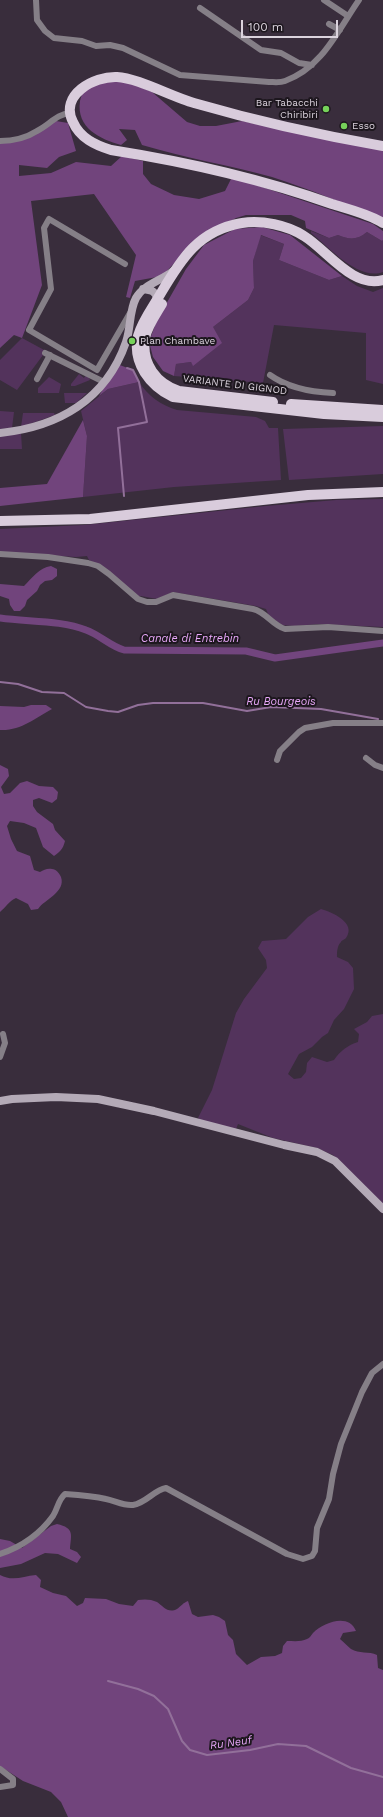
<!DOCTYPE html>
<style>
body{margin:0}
#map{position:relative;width:383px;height:1817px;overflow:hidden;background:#392d3c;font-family:"Work Sans",sans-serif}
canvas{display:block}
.scale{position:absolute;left:241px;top:20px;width:97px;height:18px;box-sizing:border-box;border:2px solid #dbd3dd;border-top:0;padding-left:5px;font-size:12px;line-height:14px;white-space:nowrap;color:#dbd3dd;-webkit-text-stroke:3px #1d171e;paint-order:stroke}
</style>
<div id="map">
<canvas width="383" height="1817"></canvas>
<div class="scale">100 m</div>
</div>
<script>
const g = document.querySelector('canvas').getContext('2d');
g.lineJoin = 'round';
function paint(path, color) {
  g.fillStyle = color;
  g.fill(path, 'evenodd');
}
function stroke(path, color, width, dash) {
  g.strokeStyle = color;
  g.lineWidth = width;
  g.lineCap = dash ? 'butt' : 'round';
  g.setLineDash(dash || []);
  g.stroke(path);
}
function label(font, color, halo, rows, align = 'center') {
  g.font = font + ' "Work Sans",sans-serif';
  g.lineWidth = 4;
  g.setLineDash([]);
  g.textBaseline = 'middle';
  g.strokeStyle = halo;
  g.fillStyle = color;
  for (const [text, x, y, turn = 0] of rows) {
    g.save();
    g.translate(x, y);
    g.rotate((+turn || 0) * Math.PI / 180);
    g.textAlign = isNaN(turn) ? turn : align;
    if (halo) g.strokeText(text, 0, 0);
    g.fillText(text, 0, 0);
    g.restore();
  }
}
const green = new Path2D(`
 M311 231 329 238 338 235C350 240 357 240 367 232L382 241 383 240V272C358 281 329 247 311 233Z
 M260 235 284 244 279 260 329 280 342 276 357 286 373 292 383 288V384L366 380V333L274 325 263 383 174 376 176 364 191 362 193 365 213 327 248 300 254 288 253 261Z
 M22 338 46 351 17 390 0 380V360Z
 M79 374 84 378 86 375 88 376 90 380 75 386H71V384Z
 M49 377 61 384 59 393H38V388Z
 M139 382C148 396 161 405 177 410L256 417 265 421 269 428H278L281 480 174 487 83 497 87 436 81 411 108 389Z
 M64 393H87L76 403H65Z
 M0 411 14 412 12 428 0 429Z
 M23 413H54L55 415 21 427Z
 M383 426V474L289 480 283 429Z
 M21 433 22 449H0V436Z
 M383 499V627L318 624 295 626 282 625 269 616 266 609 256 606 173 592 157 599 141 596 138 597 104 568 89 560 87 556 76 557 0 552V529L84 525 266 506 336 500Z
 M321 909C332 912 357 923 346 938 345 939 341 941 341 942 337 946 337 952 337 957L348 962 353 968 354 989 344 1009 334 1020 328 1033 322 1037 312 1047 299 1054 288 1074 294 1079 301 1078 306 1072 307 1063 312 1057 327 1062 334 1060C340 1051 348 1045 358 1042L359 1034 354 1029 367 1022 372 1016 383 1014V1205L333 1155 317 1148 273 1138 238 1124 236 1129 202 1121 198 1118 212 1090 236 1013 244 999 267 968 266 960 258 948 262 941 286 939 308 917Z`);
const forest = new Path2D(`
 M114 79 133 84 152 92 187 122 200 126H216L242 121 383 150V219C346 205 310 189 272 177 229 165 185 158 142 145L135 130 119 129 127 140 121 145C100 139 76 128 80 101 81 96 83 91 87 88 94 83 106 82 114 79Z
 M56 121 68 123 76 151 59 157 47 168 19 165V176L51 173 76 162 111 166 122 156 143 161V174L151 184 174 195 199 199 225 191 232 177 373 224 383 231V240L382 241 367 232C357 240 350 240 338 235L329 238 306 228 305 221 291 215H246L236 218 219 227 190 246 165 273 157 277 135 281 130 298 126 297 136 255 94 194 31 201 42 285 22 338 14 335 0 348V142H10Z
 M262 227 290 235 342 276 329 280 279 260 284 244 261 235 253 261 254 288 248 300 213 327 222 343 193 366 191 362 176 364 174 376 163 371 153 357 149 342 157 320 186 269 204 245 235 229Z
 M117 364 133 370 139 382 108 389 99 396Z
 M83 420 87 436 83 497 0 506V488L47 484Z
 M51 566 57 569V576L52 580 45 581 40 585 37 591 27 600 25 606 20 611H14L10 605 9 599 0 596V584L24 586C32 578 39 568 51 566Z
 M31 705H46L52 709C35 718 21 731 0 730V706L24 707Z
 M0 765 8 769 9 776 1 787 4 794 10 793 20 783 27 781 39 786 53 787 58 792 57 799 52 803 39 798 33 800V806L37 812 53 824 55 830 65 841C63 849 60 852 54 856L43 847 36 828 24 823 10 821 7 826 11 839 17 851 30 856 34 870 40 872C44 870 47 868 52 869 56 869 59 873 61 877 66 892 45 899 38 909L31 910 28 904 16 898C9 901 6 907 0 912Z
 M57 1524C75 1528 71 1535 70 1549L77 1552 81 1557 77 1563 58 1554 45 1553 21 1564 0 1568V1539L10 1541 22 1548 51 1526Z
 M0 1575C13 1582 23 1576 36 1575L41 1580 40 1587 53 1593 66 1596 77 1606 83 1603 85 1598 106 1599 119 1604 133 1606 138 1600C144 1599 151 1599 157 1602 163 1606 168 1614 177 1609 181 1606 183 1603 188 1601L192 1614 198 1617 213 1615 219 1617 225 1621 228 1635 233 1640 236 1654 247 1665 261 1657 275 1656 282 1653 283 1646 287 1641C294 1641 301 1642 307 1639 310 1638 311 1635 313 1633 324 1622 349 1613 356 1631L343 1633 340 1639C344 1642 347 1646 351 1649 359 1654 369 1651 377 1655L378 1668 383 1670V1817H68L61 1802 51 1792 23 1781 0 1766Z`);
const stream = new Path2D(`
 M124 496 118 428 147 422 139 382 133 370 127 368
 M0 682 18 684 42 692 64 693 86 707 108 711 118 712 138 705 153 703H203L247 711 271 707 321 709 378 719
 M108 1681 138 1689 154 1696 168 1709 182 1741 190 1750 207 1755 250 1750 278 1744 306 1746 351 1768 383 1777`);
const canal = new Path2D(`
 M0 618C27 622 61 620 86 630 100 635 110 646 124 650L246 651 275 658 383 643`);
const street = new Path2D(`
 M36 0 37 20 45 31 54 38 82 41 96 46 110 45 123 48 180 75 269 82C274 82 280 83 285 81 322 68 338 30 359 0
 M324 0 348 16
 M200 8 261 50 281 53 299 63 312 65
 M329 24 340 30
 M0 141C13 141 26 138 37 131 49 125 57 114 70 113
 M125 264 49 219 44 228 51 289 29 330 97 370 130 313
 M45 353 104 382
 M270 375C288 388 311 392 333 393
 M37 379 50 355
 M0 554 48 557 88 563 98 566 109 574 138 599 147 602H156L173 595 253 609C266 612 272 625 285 629L328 627 383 631
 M366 758 375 765 383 768
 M277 760 280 751 299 732 305 728 333 723H383
 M0 1057 5 1043 3 1034
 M0 1554C21 1547 40 1534 53 1516 58 1508 58 1500 65 1494 79 1495 93 1496 106 1499 116 1501 123 1506 133 1505 146 1503 154 1490 166 1488L287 1554 303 1559 312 1556 315 1551 317 1528 329 1499 333 1474 341 1444 362 1392 372 1373 383 1364
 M0 1769 13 1779V1785L0 1787`);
const secondary = new Path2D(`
 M143 289C150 290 154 290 157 297L155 302
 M0 433C58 427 106 400 126 342 131 328 129 311 136 298 144 284 161 281 173 271
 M0 1101 12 1099 56 1097 98 1099 154 1111 284 1145 317 1152 335 1161 383 1209`);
const primary = new Path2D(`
 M383 146C319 135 256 121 194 103 172 97 138 78 117 77 94 76 59 95 73 122 80 138 95 145 111 150 187 162 259 178 332 204 348 209 369 214 383 223
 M383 280C353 289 327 250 304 236 287 225 262 220 242 223 199 230 181 259 161 293 153 307 142 321 138 336 132 363 150 386 173 397L324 414 383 417
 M162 304C156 314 147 327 145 338 141 364 157 384 179 391L273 402
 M291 404 383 410
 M0 521 90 519 308 495 383 492`);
const markers = [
 [326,109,4,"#76d25a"],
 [344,126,4,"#76d25a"],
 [132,341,4,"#76d25a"]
];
const poiNames = [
 ["Bar Tabacchi",318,103,"right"],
 ["Chiribiri",318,115,"right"],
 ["Esso",352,126],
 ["Plan Chambave",140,341]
];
const streetNames = [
 ["VARIANTE DI GIGNOD",235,385,7]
];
const waterNames = [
 ["Canale di Entrebin",190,639],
 ["Ru Bourgeois",281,702],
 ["Ru Neuf",231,1743,-8]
];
paint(green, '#53335c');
paint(forest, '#71447c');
stroke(stream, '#92709a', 2);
stroke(canal, '#72457e', 7);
stroke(street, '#857f87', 6);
stroke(secondary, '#b4aab7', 8);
stroke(primary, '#d9ccdc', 10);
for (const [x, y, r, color] of markers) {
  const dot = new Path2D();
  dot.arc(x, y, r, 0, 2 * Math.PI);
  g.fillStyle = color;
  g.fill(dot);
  stroke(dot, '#1d171e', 1.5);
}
label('10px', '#dbd3dd', '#1d171e', poiNames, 'left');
label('10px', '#dbd3dd', '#1d171e', streetNames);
label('italic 11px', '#e8a7f9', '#1d171e', waterNames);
</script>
